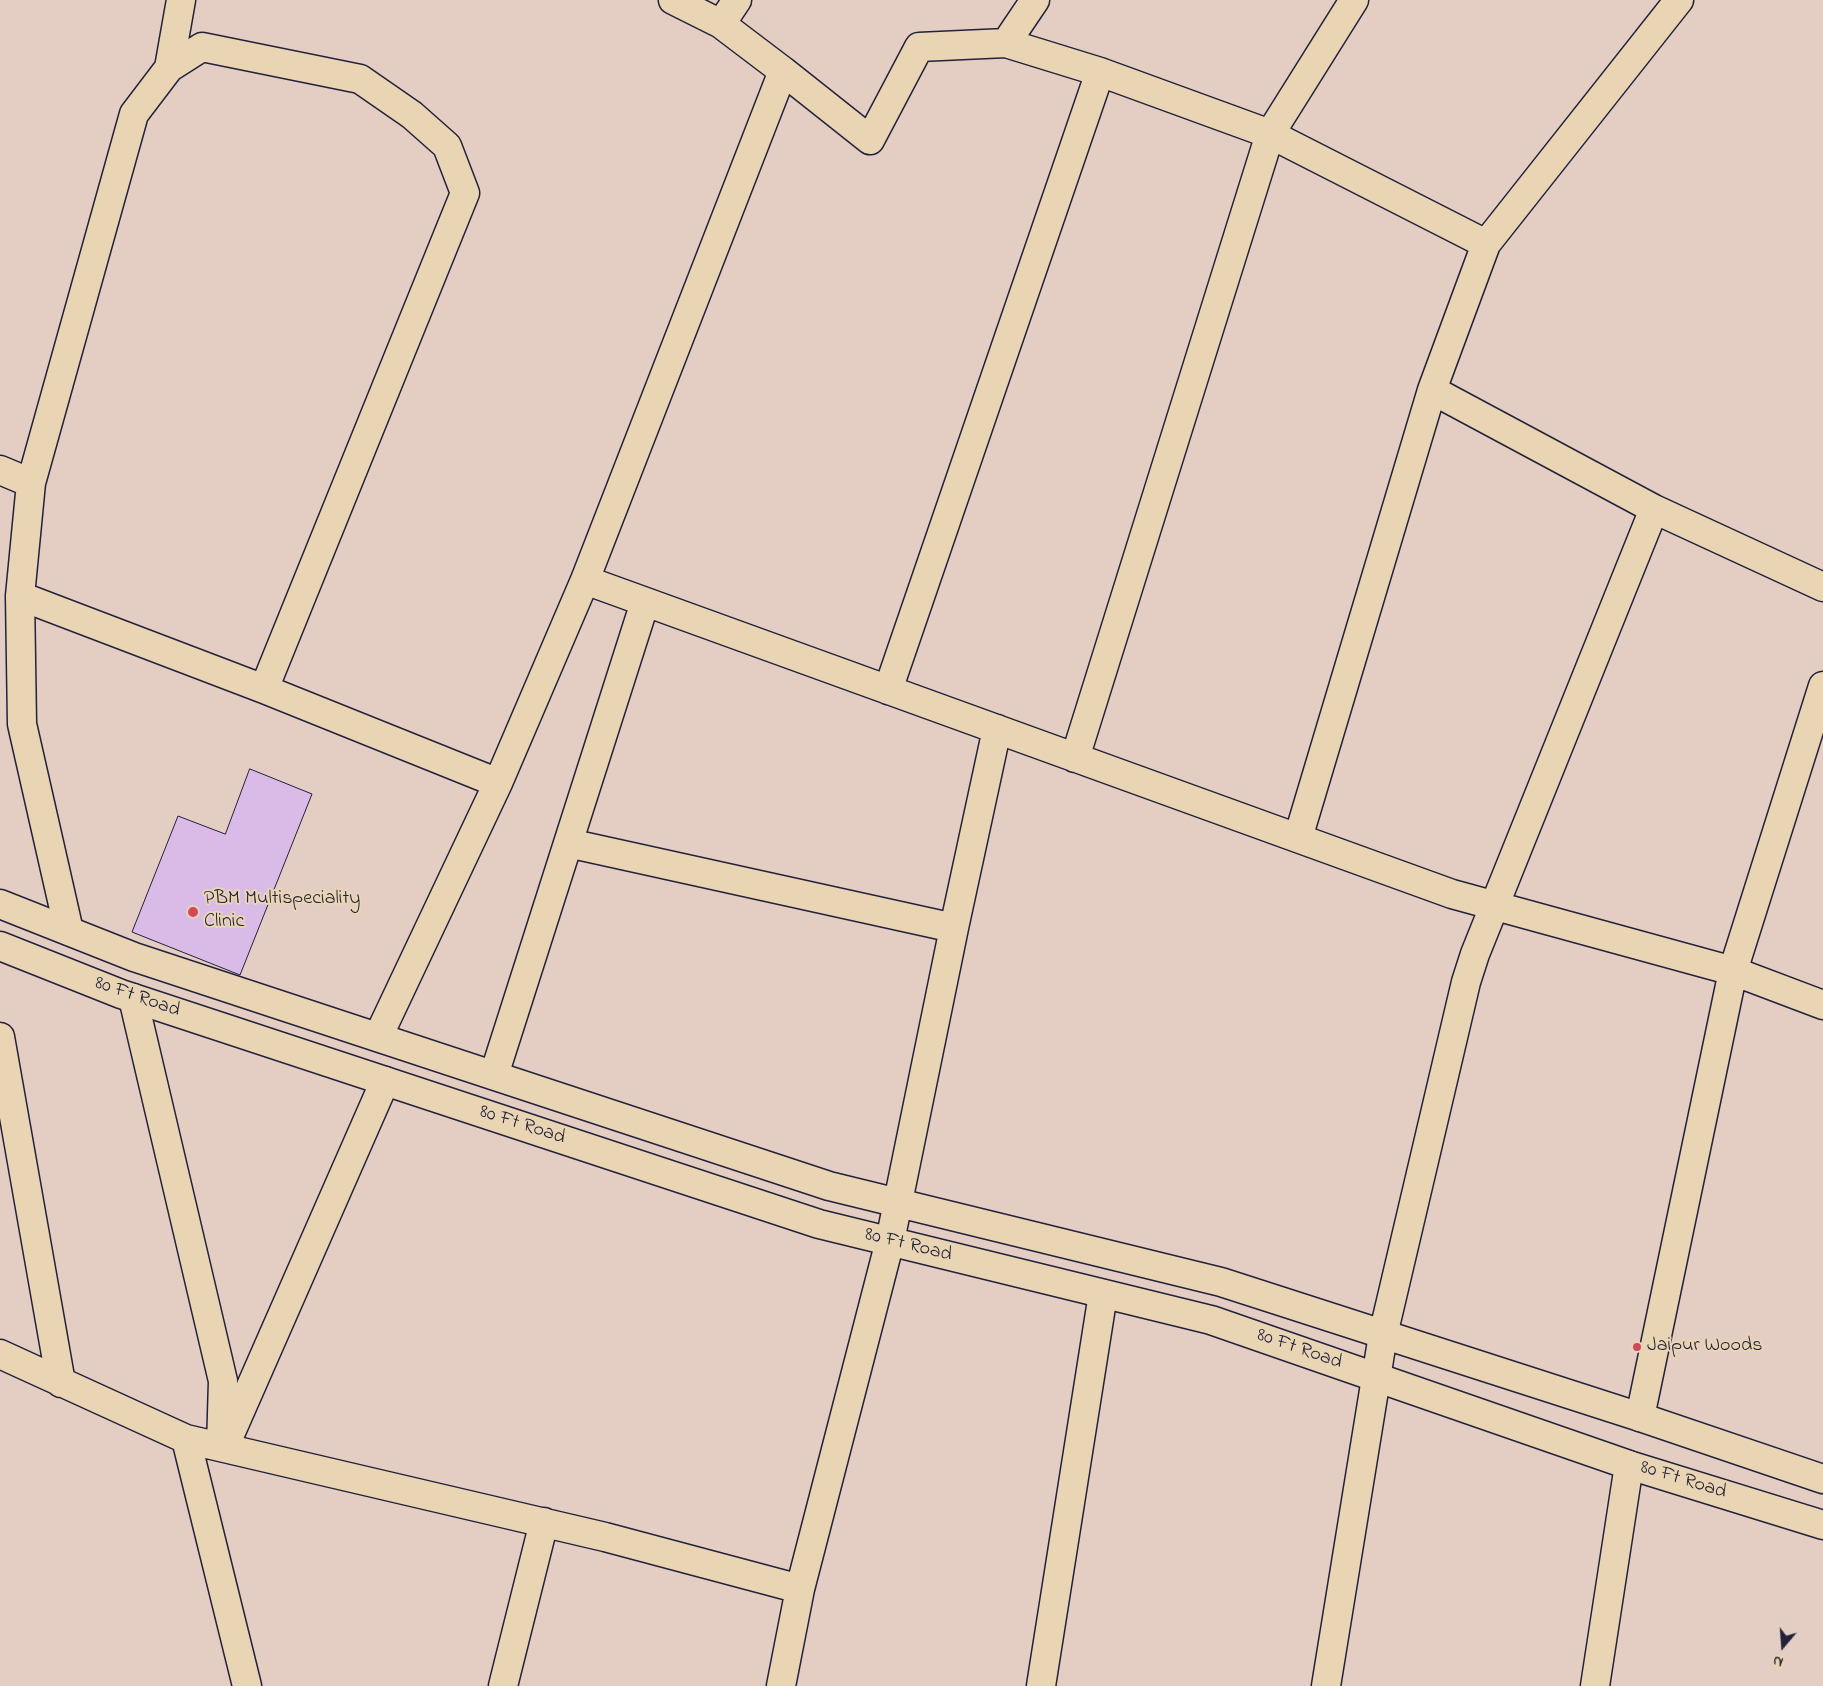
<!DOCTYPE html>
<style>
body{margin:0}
#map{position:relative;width:1823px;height:1686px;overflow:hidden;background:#e4cdc3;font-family:"Indie Flower",sans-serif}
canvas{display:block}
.north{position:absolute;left:1758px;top:1621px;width:50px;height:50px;-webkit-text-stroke:4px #e9d5b3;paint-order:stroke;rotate:198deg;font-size:14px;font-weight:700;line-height:20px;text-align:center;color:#22223b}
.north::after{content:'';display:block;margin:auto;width:18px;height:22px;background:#22223b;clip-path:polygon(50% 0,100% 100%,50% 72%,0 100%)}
</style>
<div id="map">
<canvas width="1823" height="1686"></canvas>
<div class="north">N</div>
</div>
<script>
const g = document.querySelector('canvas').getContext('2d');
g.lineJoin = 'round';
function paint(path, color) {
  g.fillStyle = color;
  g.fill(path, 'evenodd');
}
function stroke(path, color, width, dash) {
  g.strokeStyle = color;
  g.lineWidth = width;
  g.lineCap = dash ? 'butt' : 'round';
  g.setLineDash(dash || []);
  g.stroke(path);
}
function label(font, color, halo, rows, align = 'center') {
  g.font = font + ' "Indie Flower",sans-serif';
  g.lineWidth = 4;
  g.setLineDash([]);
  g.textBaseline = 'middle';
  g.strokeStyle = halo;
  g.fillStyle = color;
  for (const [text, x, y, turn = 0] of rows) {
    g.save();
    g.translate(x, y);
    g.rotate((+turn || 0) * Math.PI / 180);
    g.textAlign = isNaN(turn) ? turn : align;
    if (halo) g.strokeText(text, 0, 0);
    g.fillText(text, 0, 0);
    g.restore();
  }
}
const building = new Path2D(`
 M250 769 312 794 240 975 132 932 178 816 225 834Z`);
const minor = new Path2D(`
 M721 24 737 0
 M1006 43 1035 0
 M169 68 181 0
 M783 71 870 140 919 47 1006 43 1100 72 1270 134 1486 244
 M1432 390 1654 509 1823 587
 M0 470 31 483
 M585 580 1452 894 1733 971 1823 1005
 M20 596 264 689 498 783
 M888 690 1100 72
 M1075 758 1270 134 1354 0
 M1298 838 1432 390 1486 244 1679 0
 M568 843 954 928
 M69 931 22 724 20 596 31 483 134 114 169 68 202 47 360 79 412 115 447 146 465 193 264 689
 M133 998 223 1381 221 1447
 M0 1037 61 1383
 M378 1037 498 783 585 580 783 71 721 24 673 0
 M494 1075 645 602
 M0 1354 186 1439 605 1537 800 1589
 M1640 1417 1733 971 1823 686
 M186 1439 247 1686
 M227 1441 385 1081
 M503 1686 544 1522
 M781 1686 800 1589 890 1241 954 928 997 729
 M1041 1686 1103 1294
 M1326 1686 1383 1335 1466 982 1475 954 1654 509
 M1595 1686 1629 1465`);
const secondary = new Path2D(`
 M0 904 134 957 829 1186 1221 1282 1640 1417 1823 1479
 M0 946 121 994 819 1224 1211 1320 1629 1465 1823 1525`);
const markers = [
 [193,912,6,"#d1495b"],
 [1637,1347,5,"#d1495b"]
];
const poiNames = [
 ["PBM Multispeciality",204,900],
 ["Clinic",204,923],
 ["Jaipur Woods",1647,1347]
];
const streetNames = [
 ["80 Ft Road",137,998,19],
 ["80 Ft Road",522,1126,18],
 ["80 Ft Road",908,1246,14],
 ["80 Ft Road",1299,1350,19],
 ["80 Ft Road",1683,1481,17]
];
paint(building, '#dabbe8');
stroke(building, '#22223b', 1);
stroke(minor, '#22223b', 31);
stroke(secondary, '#22223b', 31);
stroke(minor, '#e9d5b3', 28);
stroke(secondary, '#e9d5b3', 28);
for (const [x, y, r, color] of markers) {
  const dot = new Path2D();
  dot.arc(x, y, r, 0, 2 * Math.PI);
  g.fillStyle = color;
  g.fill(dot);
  stroke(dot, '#e9d5b3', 2);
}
label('20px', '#22223b', '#e9d5b3', poiNames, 'left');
label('20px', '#22223b', '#e9d5b3', streetNames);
</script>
